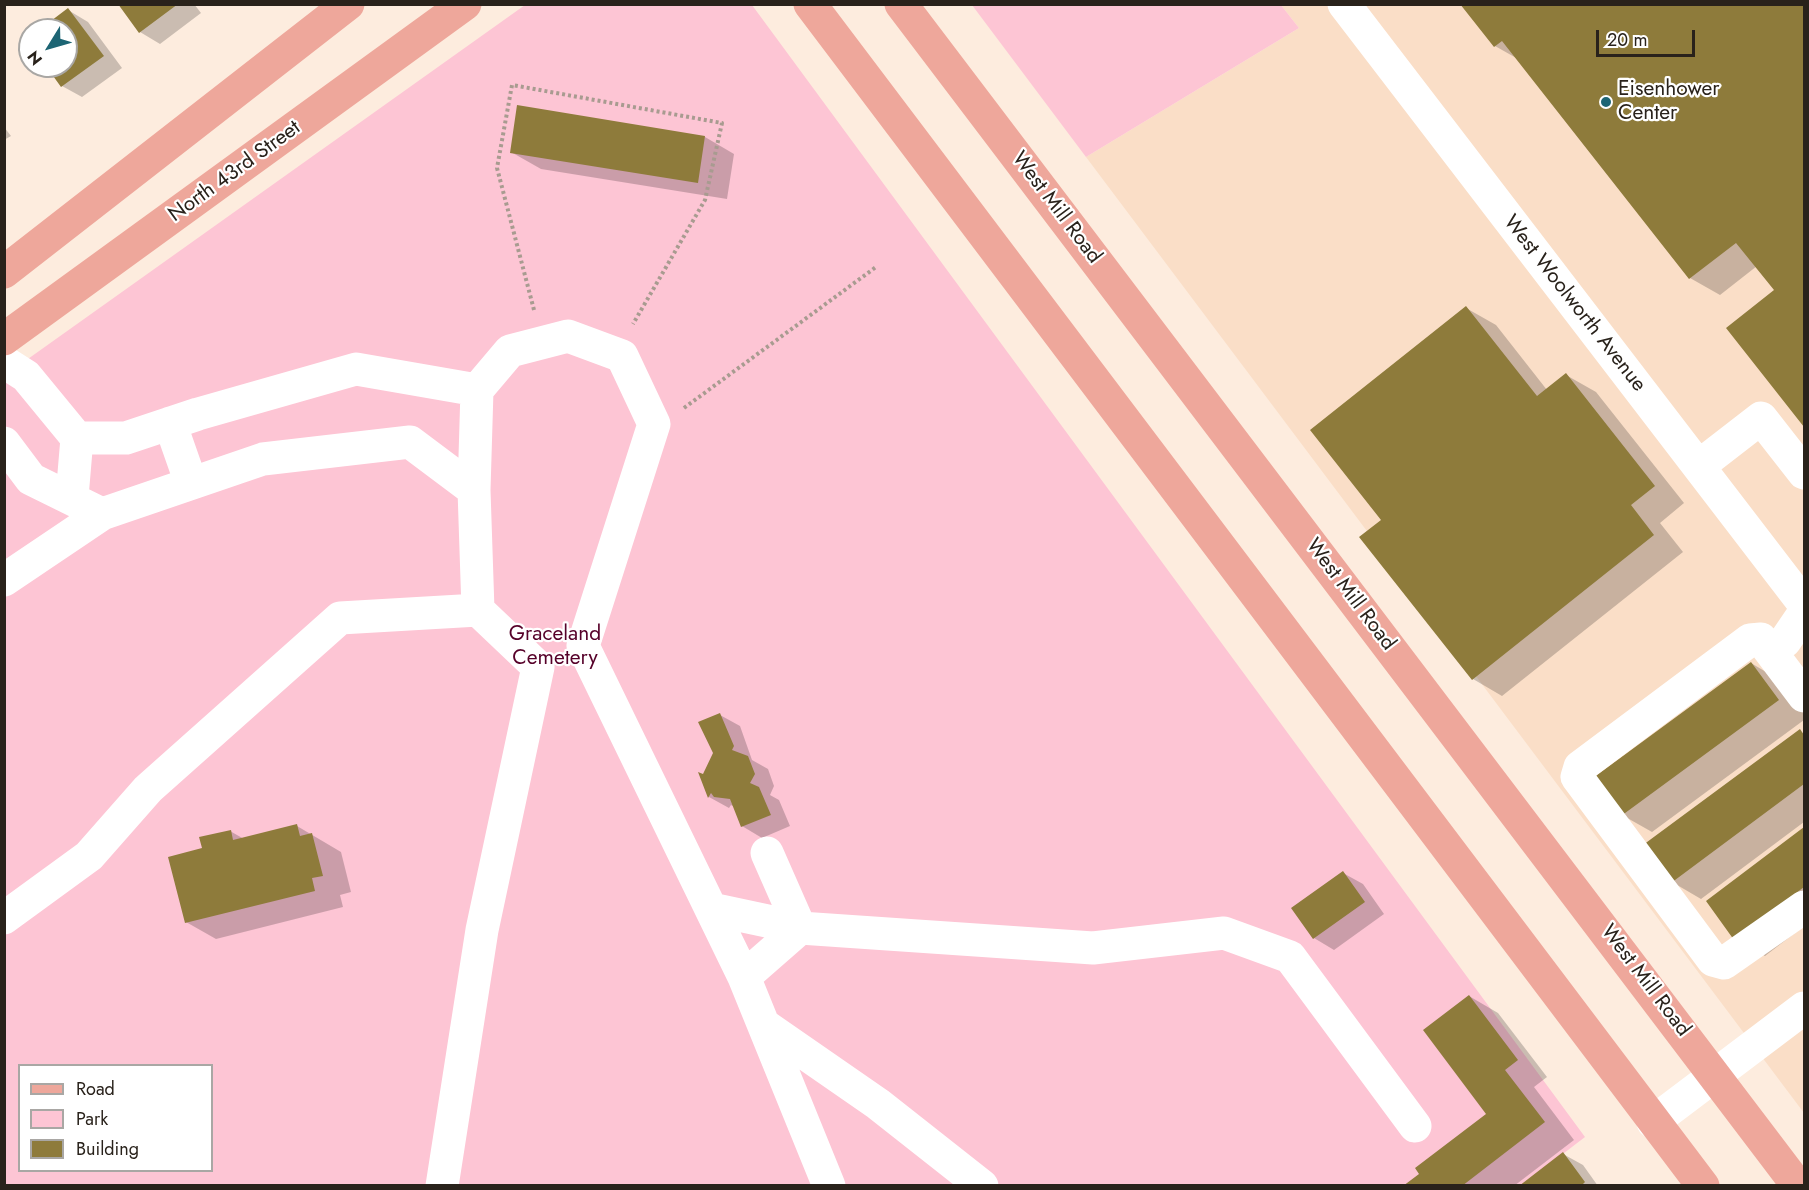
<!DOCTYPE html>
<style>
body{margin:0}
#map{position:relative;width:1809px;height:1190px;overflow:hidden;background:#fdecde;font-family:Jost,sans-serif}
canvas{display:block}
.frame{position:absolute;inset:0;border:6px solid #29221b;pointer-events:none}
.legend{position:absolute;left:18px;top:1064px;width:195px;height:108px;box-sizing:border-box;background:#fff;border:2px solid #a9a7a4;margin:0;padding:8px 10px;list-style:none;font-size:18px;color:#29221b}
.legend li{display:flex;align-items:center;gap:12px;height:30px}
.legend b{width:30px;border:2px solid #a9a7a4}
.north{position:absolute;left:18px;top:18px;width:60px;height:60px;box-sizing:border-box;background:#fff;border:2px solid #a9a7a4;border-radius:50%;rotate:233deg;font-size:16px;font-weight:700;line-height:24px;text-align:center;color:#29221b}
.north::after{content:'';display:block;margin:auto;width:21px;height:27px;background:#1d6574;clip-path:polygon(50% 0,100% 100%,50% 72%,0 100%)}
.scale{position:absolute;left:1596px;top:30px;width:99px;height:27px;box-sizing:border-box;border:3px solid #29221b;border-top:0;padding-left:8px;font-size:18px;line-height:21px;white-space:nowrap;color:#29221b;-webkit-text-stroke:4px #fff;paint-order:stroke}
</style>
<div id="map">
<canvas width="1809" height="1190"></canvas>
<div class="frame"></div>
<ul class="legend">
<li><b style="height:8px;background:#eea79b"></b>Road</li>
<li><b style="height:16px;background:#fdc5d4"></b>Park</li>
<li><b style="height:16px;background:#8e7b3b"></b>Building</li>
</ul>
<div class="north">N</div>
<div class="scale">20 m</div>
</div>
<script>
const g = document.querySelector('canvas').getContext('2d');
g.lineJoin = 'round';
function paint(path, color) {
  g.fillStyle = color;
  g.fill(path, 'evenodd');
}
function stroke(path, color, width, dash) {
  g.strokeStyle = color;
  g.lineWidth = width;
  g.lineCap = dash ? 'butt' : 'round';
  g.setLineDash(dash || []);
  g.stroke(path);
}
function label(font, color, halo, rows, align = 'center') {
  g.font = font + ' Jost,sans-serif';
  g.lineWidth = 4.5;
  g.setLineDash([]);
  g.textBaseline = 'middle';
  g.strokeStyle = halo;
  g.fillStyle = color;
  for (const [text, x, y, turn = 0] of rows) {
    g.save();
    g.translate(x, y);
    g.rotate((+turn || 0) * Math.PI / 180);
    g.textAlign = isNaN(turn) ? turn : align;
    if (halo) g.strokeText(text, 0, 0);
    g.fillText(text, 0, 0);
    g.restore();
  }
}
const built = new Path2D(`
 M1281 5H1804V1113L1086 157 1299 28Z`);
const green = new Path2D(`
 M525 5H752L1585 1137 1521 1186 5 1185 4 376ZM20 1066H212V1170H20Z
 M972 5H1281L1299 28 1086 157Z`);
const shadow = new Path2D(`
 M120 4H194L201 13 160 44 140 32Z
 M1462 4H1804V425L1728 328 1776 291 1757 266 1720 295 1690 278 1518 59 1495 46Z
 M68 10 88 22 122 68 82 97 62 86 48 66H66V30H41Z
 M4 127 11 136 4 140Z
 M705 137 734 154 727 199 541 169 511 152Z
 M1466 308 1496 325 1547 390 1566 375 1596 392 1684 503 1660 523 1683 552 1502 696 1473 679 1383 520Z
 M1751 663 1781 681 1804 713V720L1652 832 1622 815Z
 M720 715 740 726 752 760 768 769 774 786 770 795 779 800 790 826 762 838 742 826 735 807 731 805 729 808 709 797 700 775 704 776 715 753Z
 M1800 731 1804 734V822L1701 899 1672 882Z
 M297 826 341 852 351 892 340 895 343 907 216 939 186 922 204 850 230 831 244 839Z
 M1804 829V926L1765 956 1735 938 1708 901Z
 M1343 873 1363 884 1384 914 1334 950 1314 938Z
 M1469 996 1498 1013 1547 1077 1534 1087 1574 1140 1514 1186H1406L1488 1114Z
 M1563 1154 1583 1165 1598 1186H1521Z`);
const building = new Path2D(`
 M118 4H178L139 33Z
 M1460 4H1804V427L1726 328 1774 290 1736 243 1689 279 1502 41 1494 47Z
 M68 8 104 56 61 87 46 66H66V30H39Z
 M517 105 705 136 698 183 510 153Z
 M1466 306 1537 396 1566 373 1655 486 1631 505 1654 535 1472 680 1359 537 1381 520 1310 430Z
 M1751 662 1779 700 1621 816 1593 778Z
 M720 713 734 746 732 750 748 756 755 774 750 783 759 787 771 815 741 827 730 799 714 797 711 793 708 798 698 772 703 774 713 753 698 722Z
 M1800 729 1804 735V784L1671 883 1643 845Z
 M297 824 300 836 312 833 323 876 312 878 315 891 185 923 168 857 202 848 199 837 231 830 233 840Z
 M1804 827V887L1734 940 1706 901Z
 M1343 871 1365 902 1313 939 1291 908Z
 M1469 995 1518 1060 1505 1070 1545 1122 1462 1186H1403L1419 1174 1415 1168 1486 1114 1423 1030Z
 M1563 1152 1585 1182 1581 1186H1519Z`);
const path = new Path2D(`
 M534 310 497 168 512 85 722 123 705 200 633 324
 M684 408 876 267`);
const minor = new Path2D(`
 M1344 4 1804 604
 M4 362 26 376 77 438H126L198 414 356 369 477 390 510 351 568 336 622 356 654 424 583 646 744 977 829 1186
 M170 423 191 483
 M4 443 31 479 102 514 263 459 410 442 474 490 478 610
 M1699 466 1761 418 1804 473
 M474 490 477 390
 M72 497 77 438
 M4 580 102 514
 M1771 651 1785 641 1804 613
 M1804 696 1761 639 1750 640 1580 767 1577 777 1713 960 1724 963 1804 907
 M711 909 800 928 767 853
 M4 918 89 856 148 789 340 618 478 610 538 667 482 930 442 1186
 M744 977 800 928 1093 948 1224 933 1290 957 1415 1126
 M764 1025 878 1104 982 1186
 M1653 1122 1804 1008`);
const major = new Path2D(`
 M810 4 1703 1186
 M901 4 1798 1186
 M4 272 348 4
 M4 339 465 4`);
const markers = [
 [1606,102,6,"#1d6574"]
];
const poiNames = [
 ["Eisenhower",1618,90],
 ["Center",1618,114]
];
const streetNames = [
 ["North 43rd Street",235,172,-36],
 ["West Mill Road",1056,208,53],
 ["West Woolworth Avenue",1574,304,52],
 ["West Mill Road",1350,595,53],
 ["West Mill Road",1645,981,53]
];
const parkNames = [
 ["Graceland",555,635],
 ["Cemetery",555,659]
];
paint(built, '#fadec7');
paint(green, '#fdc5d4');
paint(shadow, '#0003');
paint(building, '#8e7b3b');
stroke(path, '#a89b90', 4, [3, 3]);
stroke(minor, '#fff', 33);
stroke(major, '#eea79b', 33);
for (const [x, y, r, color] of markers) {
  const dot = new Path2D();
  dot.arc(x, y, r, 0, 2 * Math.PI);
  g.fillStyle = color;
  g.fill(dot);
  stroke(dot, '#fff', 2);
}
label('21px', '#29221b', '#fff', poiNames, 'left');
label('21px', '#29221b', '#fff', streetNames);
label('21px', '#560129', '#fff', parkNames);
</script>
